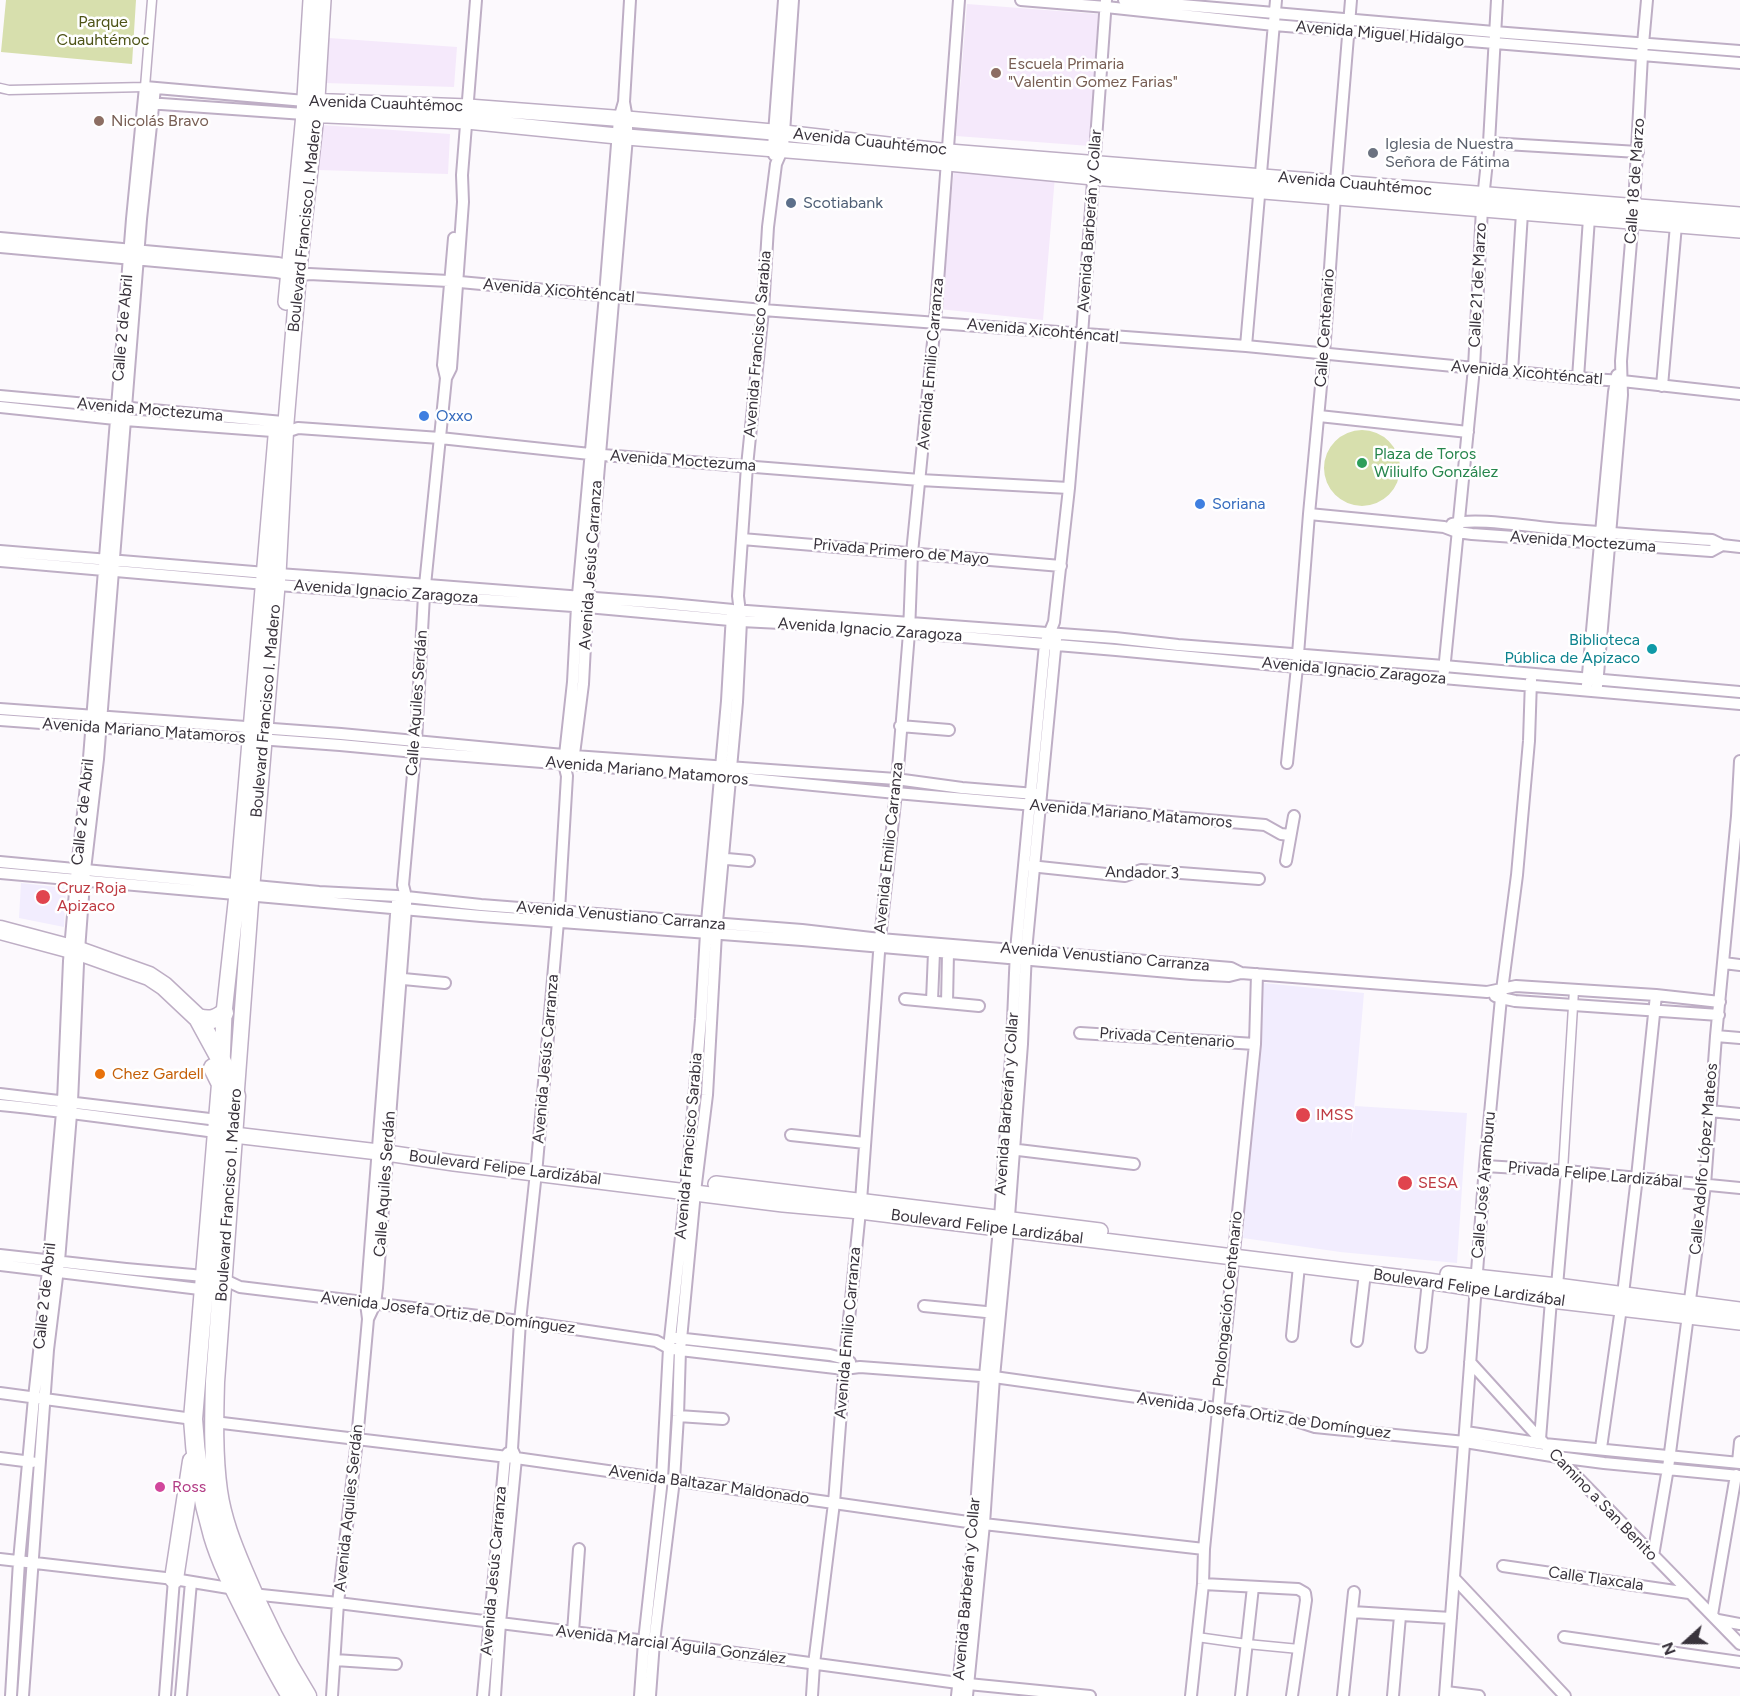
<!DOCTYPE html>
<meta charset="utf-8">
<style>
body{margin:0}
#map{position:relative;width:1740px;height:1696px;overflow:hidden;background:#fcf9fd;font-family:Figtree,sans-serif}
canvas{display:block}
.north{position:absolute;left:1656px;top:1612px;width:60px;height:60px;-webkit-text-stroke:4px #fff;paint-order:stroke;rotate:249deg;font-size:16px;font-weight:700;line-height:24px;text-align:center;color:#39333c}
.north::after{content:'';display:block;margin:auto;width:21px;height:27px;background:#39333c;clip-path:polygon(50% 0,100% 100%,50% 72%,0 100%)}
</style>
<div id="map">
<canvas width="1740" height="1696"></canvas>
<div class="north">N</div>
</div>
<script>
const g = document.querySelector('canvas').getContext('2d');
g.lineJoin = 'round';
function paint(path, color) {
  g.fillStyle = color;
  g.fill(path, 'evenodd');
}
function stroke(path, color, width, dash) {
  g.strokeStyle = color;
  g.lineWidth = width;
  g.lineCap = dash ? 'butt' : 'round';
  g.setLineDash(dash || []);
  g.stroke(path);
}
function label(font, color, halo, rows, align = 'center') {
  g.font = font + ' Figtree,sans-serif';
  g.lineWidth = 5;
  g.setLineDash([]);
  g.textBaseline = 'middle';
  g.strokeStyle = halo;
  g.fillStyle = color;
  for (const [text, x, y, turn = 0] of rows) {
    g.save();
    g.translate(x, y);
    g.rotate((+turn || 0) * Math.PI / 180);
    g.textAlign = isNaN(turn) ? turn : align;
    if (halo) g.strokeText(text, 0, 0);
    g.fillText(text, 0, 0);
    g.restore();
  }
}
const built = new Path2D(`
 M967 4 1098 14 1090 146 956 136Z
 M329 38 457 47 454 87 325 83Z
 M322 125 450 134 448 174 318 170Z
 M954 170 1055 176 1043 320 939 309Z`);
const medical = new Path2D(`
 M21 883 66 888 64 927 19 918Z
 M1263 983 1364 993 1351 1143 1355 1106 1467 1113 1457 1263 1340 1252 1243 1238Z`);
const green = new Path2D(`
 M6 0H136L132 64 1 52Z
 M1324 468a38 38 0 1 1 76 0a38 38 0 1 1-76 0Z`);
const pedestrian = new Path2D(`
 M0 88 9 90 145 87 152 0
 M1563 1170 1574 990
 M1197 1637 1247 1644 1299 1649`);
const minor = new Path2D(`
 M1021 0 1106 7 1274 25 1740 63
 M1124 0 1494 32 1740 51
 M147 103 304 114
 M1489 143 1638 152
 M774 155 773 147 784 0
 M0 238 278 263 296 267
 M0 247 277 272 298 276 309 274 449 281 763 310 1246 346 1578 378 1622 381 1740 394
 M1246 346 1276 0
 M1512 372 1522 213
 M446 378 443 365 454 238
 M1578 378 1589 218
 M1662 386 1676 225
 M0 396 283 422
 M0 407 125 420 286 432 298 428 440 438 590 454 920 480 1069 488
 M1319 416 1468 432
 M1309 514 1444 527 1457 532 1472 534 1711 551 1722 545
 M1452 524C1473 517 1525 526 1549 528 1603 533 1657 536 1712 540L1722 545 1740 547
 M742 539 1061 566
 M0 551 278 574 350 579 660 603 733 610 1115 638 1178 645 1444 666 1740 692
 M0 561 277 585 587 607 741 621 821 625 1116 650 1297 667 1443 678 1740 704
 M1444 671 1474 368 1482 208 1489 143 1497 0
 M1587 685 1614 392 1617 375
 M1597 686 1622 395 1621 361 1634 206 1642 55 1647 0
 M0 709 341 734 574 756 896 779 962 788 1035 794
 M0 720 340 745 415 752 720 776 896 793 1265 825 1281 834 1290 835
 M900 726 949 730
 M573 762 583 684 587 607 627 137V119L624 102 630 0
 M1287 763 1297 667 1309 514 1324 354 1336 182 1351 0
 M716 858 749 861
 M1286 861 1294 816
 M0 862 319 892 397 896 481 905 802 930 880 939 1231 968 1241 973
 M1030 866 1125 876 1141 870 1259 879
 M0 873 481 916 802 940 1192 974 1229 976 1241 973 1487 992 1516 986 1656 995 1720 1002
 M1724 963 1740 965
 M393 978 445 983
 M1495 996 1501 998 1515 1001 1719 1015
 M905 999 979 1006
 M932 1001 934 952
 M947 1003 948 953
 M1080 1033 1255 1044
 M1716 1036 1740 1038
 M0 1094 218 1120
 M0 1105C72 1112 144 1123 216 1132
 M1710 1111 1740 1114
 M791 1135 865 1143
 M1010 1149 1134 1164
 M1485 1166 1567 1171 1740 1188
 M0 1255 126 1269 204 1276 223 1279 240 1287 520 1321 656 1341 669 1348 680 1350 844 1369 860 1367 994 1377 1287 1418 1315 1427 1465 1442 1558 1457 1604 1463 1740 1476
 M0 1265 208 1290
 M1557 1286 1567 1171
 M1623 1294 1637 1177 1656 995
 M924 1306 996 1313
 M368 1319 375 1304 377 1288 406 908V897L403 885 416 741 424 595 446 378 451 368 463 202 462 175 476 0
 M1292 1336 1299 1266
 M676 1338 830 1355 845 1359 850 1362
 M1357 1341 1365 1273
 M1421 1347 1428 1281
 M1470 1362 1540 1439 1740 1644
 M0 1393 193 1419
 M678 1416 723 1419
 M214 1422 516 1458 975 1523 1204 1549
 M1466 1432 1544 1444 1740 1463
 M1540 1439 1551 1300
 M1601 1448 1621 1308
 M0 1458 32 1462
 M1738 1462 1740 1442
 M1653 1556 1668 1468 1705 1185 1716 1036 1737 816 1740 761
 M0 1559 174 1579 235 1589
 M1503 1566 1689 1593
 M1454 1578 1565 1696
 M1203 1584 1298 1589 1305 1593 1306 1600 1292 1696
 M252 1594 338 1603 654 1642 958 1683 1090 1696
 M1352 1612 1451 1618
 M1712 1615 1736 1475
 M1718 1620 1740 1624
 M573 1632 579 1549
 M1564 1637 1740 1662
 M335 1660 396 1664
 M1446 1692 1479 1696
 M11 1696 19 1561 34 1398 48 1270 63 1101 69 961 77 869 89 758 132 219 145 87 305 101
 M23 1696 48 1350 59 1261 72 1102 78 964 85 870 98 759 141 219 155 88
 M165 1696 174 1579
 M181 1696 191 1582
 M332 1696 338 1603 357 1440 368 1319 366 1303 397 902
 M483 1696 505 1457 508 1453
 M495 1696 500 1623 516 1458 512 1449 520 1321 537 1163 559 910 567 776 564 764 573 682 577 606 605 295 619 119 624 102
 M640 1696 644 1641 662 1479 669 1348 687 1181 701 1019 706 933 727 701 732 614
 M650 1696 654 1642 674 1480 678 1416 680 1350 695 1192 707 1095 716 933 737 702 741 621 738 596 747 466 763 310 768 227 776 164 783 148 784 133 793 0
 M812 1696 814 1664 834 1503 845 1359 861 1201 880 939 896 793 909 633 912 553 935 322 959 0
 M957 1696 975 1523 985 1376 1000 1218 1012 1043 1016 950 1045 644 1054 622 1069 488 1082 335 1106 0
 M967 1696 984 1524 994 1377 1008 1230 1022 1044 1026 951 1056 639
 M1191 1696 1203 1584 1204 1549 1255 1044 1257 974
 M1241 1696 1253 1587
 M1343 1696 1354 1592
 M1393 1696 1400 1616
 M1445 1696 1485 1166 1501 998 1517 875 1529 741 1531 680`);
const secondary = new Path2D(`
 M305 101 468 107 627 119 784 133 949 152 1740 215
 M304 114 467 121 627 137 948 163 1093 177 1740 230
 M286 302 304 114 311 0
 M222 1064 224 1013 237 894 277 425
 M236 1096 251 896 278 574 286 422 299 268 316 115 323 0
 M234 1135 387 1153 454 1163 783 1204 860 1211 1428 1281 1551 1300 1740 1322
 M716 1184 932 1210 1100 1231
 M1448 1274 1557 1286 1740 1310`);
const primary = new Path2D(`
 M0 930 79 951 149 976 164 986 198 1018 222 1062 236 1096 215 1382C214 1418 213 1455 218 1491 222 1519 232 1544 243 1570 261 1614 282 1656 307 1696
 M198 1018C209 1021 215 1020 224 1013
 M213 1068 221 1084 193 1419C195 1459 202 1498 213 1536 221 1563 235 1590 248 1616 262 1643 275 1670 291 1696
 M174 1579 192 1461`);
const markers = [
 [996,73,6,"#8d6e63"],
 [99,121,6,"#8d6e63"],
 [1373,153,6,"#6b7280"],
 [791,203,6,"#5c6f8a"],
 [424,416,6,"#3f7fe0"],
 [1362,463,6,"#2e9e5b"],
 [1200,504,6,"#3f7fe0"],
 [1652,649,6,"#0f9aa8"],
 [43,897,8,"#e0444e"],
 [100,1074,6,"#e8710a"],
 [1303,1115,8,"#e0444e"],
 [1405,1183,8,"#e0444e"],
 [160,1487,6,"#d1479c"]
];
const parkNames = [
 ["Parque",103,22],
 ["Cuauhtémoc",103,40]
];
const streetNames = [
 ["Avenida Miguel Hidalgo",1380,34,5],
 ["Avenida Cuauhtémoc",386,104,2],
 ["Avenida Cuauhtémoc",870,142,6],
 ["Calle 18 de Marzo",1635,181,-86],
 ["Avenida Cuauhtémoc",1355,184,5],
 ["Avenida Barberán y Collar",1090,221,-86],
 ["Boulevard Francisco I. Madero",305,226,-84],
 ["Calle 21 de Marzo",1478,285,-87],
 ["Avenida Xicohténcatl",559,291,5],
 ["Calle 2 de Abril",123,328,-85],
 ["Calle Centenario",1325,328,-86],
 ["Avenida Xicohténcatl",1043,331,5],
 ["Avenida Francisco Sarabia",758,344,-85],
 ["Avenida Emilio Carranza",931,364,-85],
 ["Avenida Xicohténcatl",1527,373,5],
 ["Avenida Moctezuma",150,410,5],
 ["Avenida Moctezuma",683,461,4],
 ["Avenida Moctezuma",1583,542,4],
 ["Privada Primero de Mayo",901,552,5],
 ["Avenida Jesús Carranza",591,565,-86],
 ["Avenida Ignacio Zaragoza",386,592,4],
 ["Avenida Ignacio Zaragoza",870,630,4],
 ["Avenida Ignacio Zaragoza",1354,671,5],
 ["Calle Aquiles Serdán",417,703,-86],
 ["Boulevard Francisco I. Madero",266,711,-85],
 ["Avenida Mariano Matamoros",144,731,4],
 ["Avenida Mariano Matamoros",647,771,5],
 ["Calle 2 de Abril",83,812,-84],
 ["Avenida Mariano Matamoros",1131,814,5],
 ["Avenida Emilio Carranza",889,848,-84],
 ["Andador 3",1142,873,1],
 ["Avenida Venustiano Carranza",621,916,5],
 ["Avenida Venustiano Carranza",1105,957,5],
 ["Privada Centenario",1167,1038,4],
 ["Avenida Jesús Carranza",546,1059,-85],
 ["Avenida Barberán y Collar",1007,1104,-86],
 ["Avenida Francisco Sarabia",689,1146,-85],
 ["Calle Adolfo López Mateos",1704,1159,-85],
 ["Boulevard Felipe Lardizábal",505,1168,7],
 ["Privada Felipe Lardizábal",1595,1175,5],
 ["Calle Aquiles Serdán",385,1184,-86],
 ["Calle José Aramburu",1484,1185,-85],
 ["Boulevard Francisco I. Madero",229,1195,-86],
 ["Boulevard Felipe Lardizábal",987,1227,7],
 ["Boulevard Felipe Lardizábal",1469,1288,8],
 ["Calle 2 de Abril",45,1296,-84],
 ["Prolongación Centenario",1228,1299,-84],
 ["Avenida Josefa Ortiz de Domínguez",448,1313,7],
 ["Avenida Emilio Carranza",848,1333,-85],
 ["Avenida Josefa Ortiz de Domínguez",1264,1416,8],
 ["Avenida Baltazar Maldonado",709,1485,8],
 ["Camino a San Benito",1603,1505,46],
 ["Avenida Aquiles Serdán",349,1508,-84],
 ["Avenida Jesús Carranza",494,1571,-85],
 ["Calle Tlaxcala",1596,1579,8],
 ["Avenida Barberán y Collar",967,1589,-85],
 ["Avenida Marcial Águila González",671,1645,7]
];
const educationNames = [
 ["Escuela Primaria",1008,64],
 ["\"Valentin Gomez Farias\"",1008,82],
 ["Nicolás Bravo",111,121]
];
const worshipNames = [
 ["Iglesia de Nuestra",1385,144],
 ["Señora de Fátima",1385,162]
];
const serviceNames = [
 ["Scotiabank",803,203]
];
const shopNames = [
 ["Oxxo",436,416],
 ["Soriana",1212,504]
];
const leisureNames = [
 ["Plaza de Toros",1374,454],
 ["Wiliulfo González",1374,472]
];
const cultureNames = [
 ["Biblioteca",1640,640],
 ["Pública de Apizaco",1640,658]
];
const healthNames = [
 ["Cruz Roja",57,888],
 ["Apizaco",57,906],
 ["IMSS",1316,1115],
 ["SESA",1418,1183]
];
const foodNames = [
 ["Chez Gardell",112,1074]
];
const hotelNames = [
 ["Ross",172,1487]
];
paint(built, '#f5e9fb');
paint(medical, '#f2edfe');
paint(green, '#d7dfad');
stroke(pedestrian, '#beaec5', 11);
stroke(minor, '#beaec5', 14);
stroke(secondary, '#beaec5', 18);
stroke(primary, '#beaec5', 21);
stroke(pedestrian, '#fff', 8);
stroke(minor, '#fff', 10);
stroke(secondary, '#fff', 15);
stroke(primary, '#fff', 18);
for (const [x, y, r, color] of markers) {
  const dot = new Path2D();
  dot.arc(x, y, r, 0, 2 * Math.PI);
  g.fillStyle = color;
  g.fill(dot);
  stroke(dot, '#fff', 2);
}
label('16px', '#4e5418', '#fff', parkNames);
label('16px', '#39333c', '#fff', streetNames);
label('16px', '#785e54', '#fff', educationNames, 'left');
label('16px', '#5b616d', '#fff', worshipNames, 'left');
label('16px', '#4e5e75', '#fff', serviceNames, 'left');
label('16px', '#366cbe', '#fff', shopNames, 'left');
label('16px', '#27864d', '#fff', leisureNames, 'left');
label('16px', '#0d838f', '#fff', cultureNames, 'right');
label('16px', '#be3a42', '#fff', healthNames, 'left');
label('16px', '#c56008', '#fff', foodNames, 'left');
label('16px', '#b23c85', '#fff', hotelNames, 'left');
</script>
